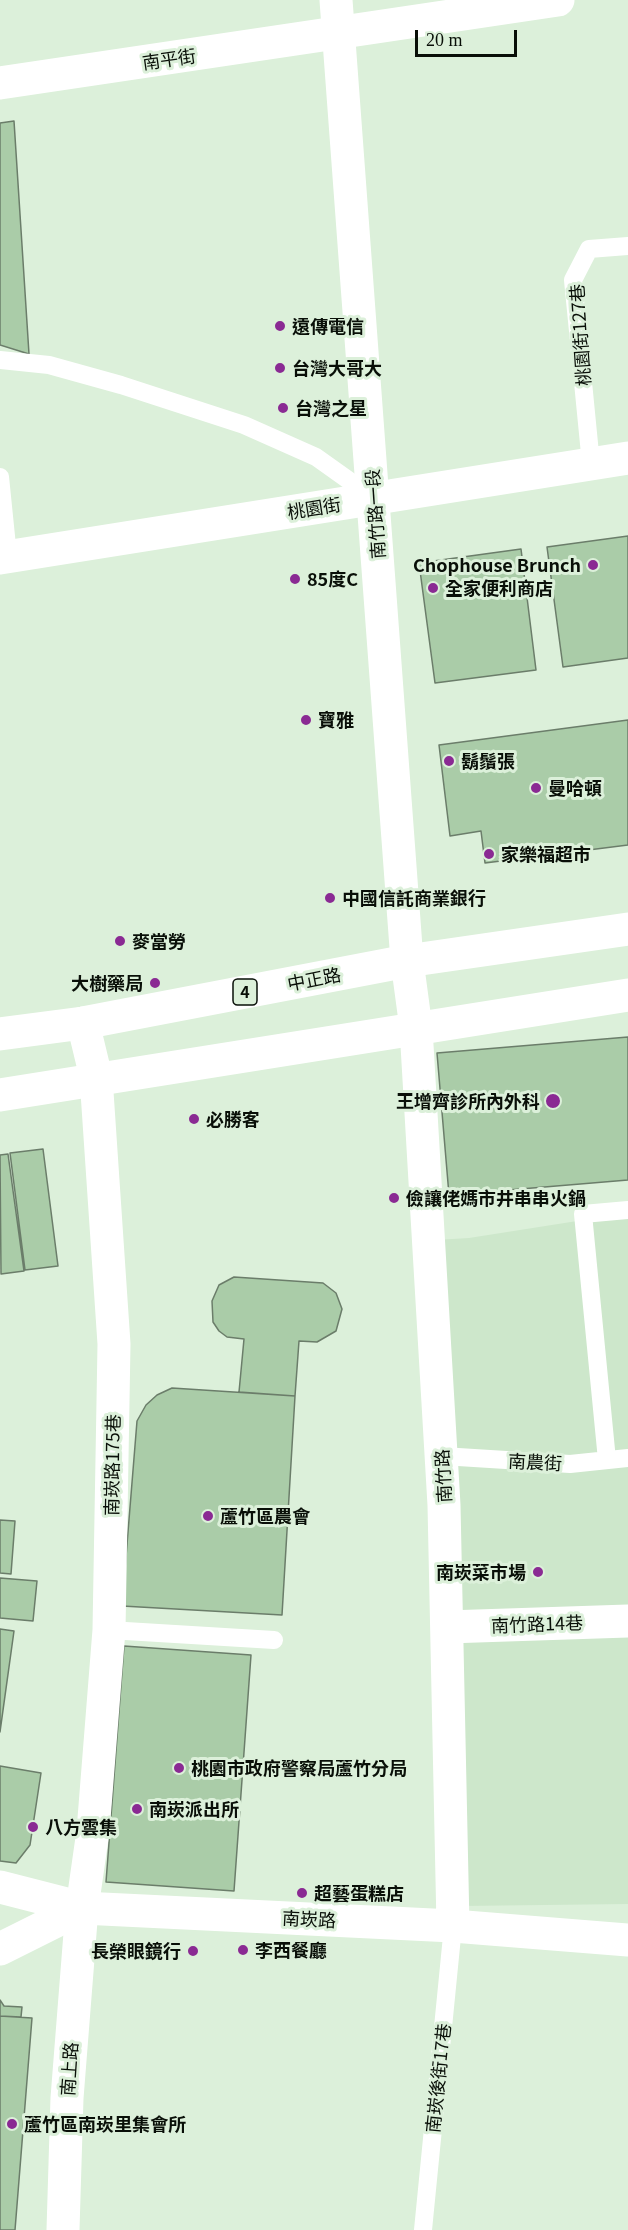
<!DOCTYPE html>
<meta charset="utf-8">
<style>
body{margin:0}
#map{position:relative;width:628px;height:2230px;overflow:hidden;background:#dcf0da;font-family:Georgia,serif}
canvas{display:block}
.scale{position:absolute;left:415px;top:30px;width:102px;height:27px;box-sizing:border-box;border:3px solid #090f08;border-top:0;padding-left:8px;font-size:18px;line-height:21px;white-space:nowrap;color:#090f08;-webkit-text-stroke:4px #dcf0da;paint-order:stroke}
</style>
<div id="map">
<canvas width="628" height="2230"></canvas>
<div class="scale">20 m</div>
</div>
<script>
const g = document.querySelector('canvas').getContext('2d');
g.lineJoin = 'round';
function paint(path, color) {
  g.fillStyle = color;
  g.fill(path, 'evenodd');
}
function stroke(path, color, width, dash) {
  g.strokeStyle = color;
  g.lineWidth = width;
  g.lineCap = dash ? 'butt' : 'round';
  g.setLineDash(dash || []);
  g.stroke(path);
}
function label(font, color, halo, rows, align = 'center') {
  g.font = font + ' Georgia,"Noto Sans TC",serif';
  g.lineWidth = 6;
  g.setLineDash([]);
  g.textBaseline = 'middle';
  g.strokeStyle = halo;
  g.fillStyle = color;
  for (const [text, x, y, turn = 0] of rows) {
    g.save();
    g.translate(x, y);
    g.rotate((+turn || 0) * Math.PI / 180);
    g.textAlign = isNaN(turn) ? turn : align;
    if (halo) g.strokeText(text, 0, 0);
    g.fillText(text, 0, 0);
    g.restore();
  }
}
const built = new Path2D(`
 M628 1213V1904L461 1906 435 1240 469 1238Z`);
const building = new Path2D(`
 M14 121 29 354 0 345V123Z
 M628 536V658L563 667 547 547Z
 M521 549 536 670 435 683 419 563Z
 M628 720V845L485 863 481 831 450 836 439 745Z
 M628 1037V1180L449 1195 437 1053Z
 M43 1149 58 1266 25 1270 10 1153Z
 M8 1154 24 1271 1 1274 0 1155Z
 M234 1277 323 1283 336 1293 342 1309 336 1331 317 1342 299 1341 295 1396 239 1392 244 1339 227 1337 219 1331 213 1322 212 1301 219 1285Z
 M172 1388 295 1396 282 1615 122 1606 137 1421 146 1405 157 1395Z
 M0 1520 15 1521 11 1574 0 1573Z
 M0 1578 37 1581 33 1621 0 1618Z
 M0 1629 14 1631 0 1732Z
 M124 1646 251 1655 234 1891 106 1882Z
 M0 1766 41 1773 30 1845 16 1863 0 1861Z
 M0 2000 4 2006 22 2007 21 2017 0 2016Z
 M0 2016 32 2018 15 2230H0Z`);
const service = new Path2D(`
 M0 360 49 365 121 385 244 425 316 457 375 499
 M591 464 573 280 589 249 628 246
 M0 477 8 556
 M442 1456 570 1464 628 1458
 M607 1460 583 1214 628 1210
 M109 1630 274 1640
 M423 2230 453 1926`);
const minor = new Path2D(`
 M0 83 558 0
 M0 558 628 458
 M416 1028 444 1505 453 1926
 M447 1627 628 1621
 M0 1887 82 1908
 M0 1949 82 1908 453 1926 628 1940`);
const tertiary = new Path2D(`
 M336 0 407 961 416 1028
 M63 2230 67 2098 82 1908 93 1831 109 1630 114 1344 96 1077 83 1023`);
const primary = new Path2D(`
 M0 1034 83 1023 407 961 628 929
 M0 1095 628 995`);
const markers = [
 [280,326,6,"#8a2a93"],
 [280,368,6,"#8a2a93"],
 [283,408,6,"#8a2a93"],
 [593,565,6,"#8a2a93"],
 [295,579,6,"#8a2a93"],
 [433,588,6,"#8a2a93"],
 [306,720,6,"#8a2a93"],
 [449,761,6,"#8a2a93"],
 [536,788,6,"#8a2a93"],
 [489,854,6,"#8a2a93"],
 [330,898,6,"#8a2a93"],
 [120,941,6,"#8a2a93"],
 [155,983,6,"#8a2a93"],
 [553,1101,8,"#8a2a93"],
 [194,1119,6,"#8a2a93"],
 [394,1198,6,"#8a2a93"],
 [208,1516,6,"#8a2a93"],
 [538,1572,6,"#8a2a93"],
 [179,1768,6,"#8a2a93"],
 [137,1809,6,"#8a2a93"],
 [33,1827,6,"#8a2a93"],
 [302,1893,6,"#8a2a93"],
 [243,1950,6,"#8a2a93"],
 [193,1951,6,"#8a2a93"],
 [12,2124,6,"#8a2a93"]
];
const shields = [
 [245,992,24]
];
const shieldNames = [
 ["4",245,992]
];
const streetNames = [
 ["南平街",169,59,-8],
 ["桃園街127巷",580,335,-94],
 ["桃園街",314,508,-9],
 ["南竹路一段",375,514,-94],
 ["中正路",314,979,-11],
 ["南農街",535,1462,3],
 ["南崁路175巷",112,1465,-89],
 ["南竹路",443,1476,-93],
 ["南竹路14巷",537,1624,-2],
 ["南崁路",309,1919,3],
 ["南上路",69,2069,-86],
 ["南崁後街17巷",438,2078,-84]
];
const poiNames = [
 ["遠傳電信",292,326],
 ["台灣大哥大",292,368],
 ["台灣之星",295,408],
 ["Chophouse Brunch",581,565,"right"],
 ["85度C",307,579],
 ["全家便利商店",445,588],
 ["寶雅",318,720],
 ["鬍鬚張",461,761],
 ["曼哈頓",548,788],
 ["家樂福超市",501,854],
 ["中國信託商業銀行",342,898],
 ["麥當勞",132,941],
 ["大樹藥局",143,983,"right"],
 ["王增齊診所內外科",540,1101,"right"],
 ["必勝客",206,1119],
 ["儉讓佬媽市井串串火鍋",406,1198],
 ["蘆竹區農會",220,1516],
 ["南崁菜市場",526,1572,"right"],
 ["桃園市政府警察局蘆竹分局",191,1768],
 ["南崁派出所",149,1809],
 ["八方雲集",45,1827],
 ["超藝蛋糕店",314,1893],
 ["李西餐廳",255,1950],
 ["長榮眼鏡行",181,1951,"right"],
 ["蘆竹區南崁里集會所",24,2124]
];
paint(built, '#cde7cb');
paint(building, '#aacca8');
stroke(building, '#6b7d6a', 1.5);
stroke(service, '#fff', 18);
stroke(minor, '#fff', 33);
stroke(tertiary, '#fff', 33);
stroke(primary, '#fff', 33);
for (const [x, y, r, color] of markers) {
  const dot = new Path2D();
  dot.arc(x, y, r, 0, 2 * Math.PI);
  g.fillStyle = color;
  g.fill(dot);
  stroke(dot, '#dcf0da', 2);
}
for (const [x, y, w] of shields) {
  const box = new Path2D();
  box.roundRect(x - w / 2, y - 13, w, 26, 4.5);
  g.fillStyle = '#dcf0da';
  g.fill(box);
  stroke(box, '#090f08', 1.5);
}
label('bold 16px', '#090f08', null, shieldNames);
label('18px', '#090f08', '#dcf0da', streetNames);
label('bold 18px', '#090f08', '#dcf0da', poiNames, 'left');
</script>
